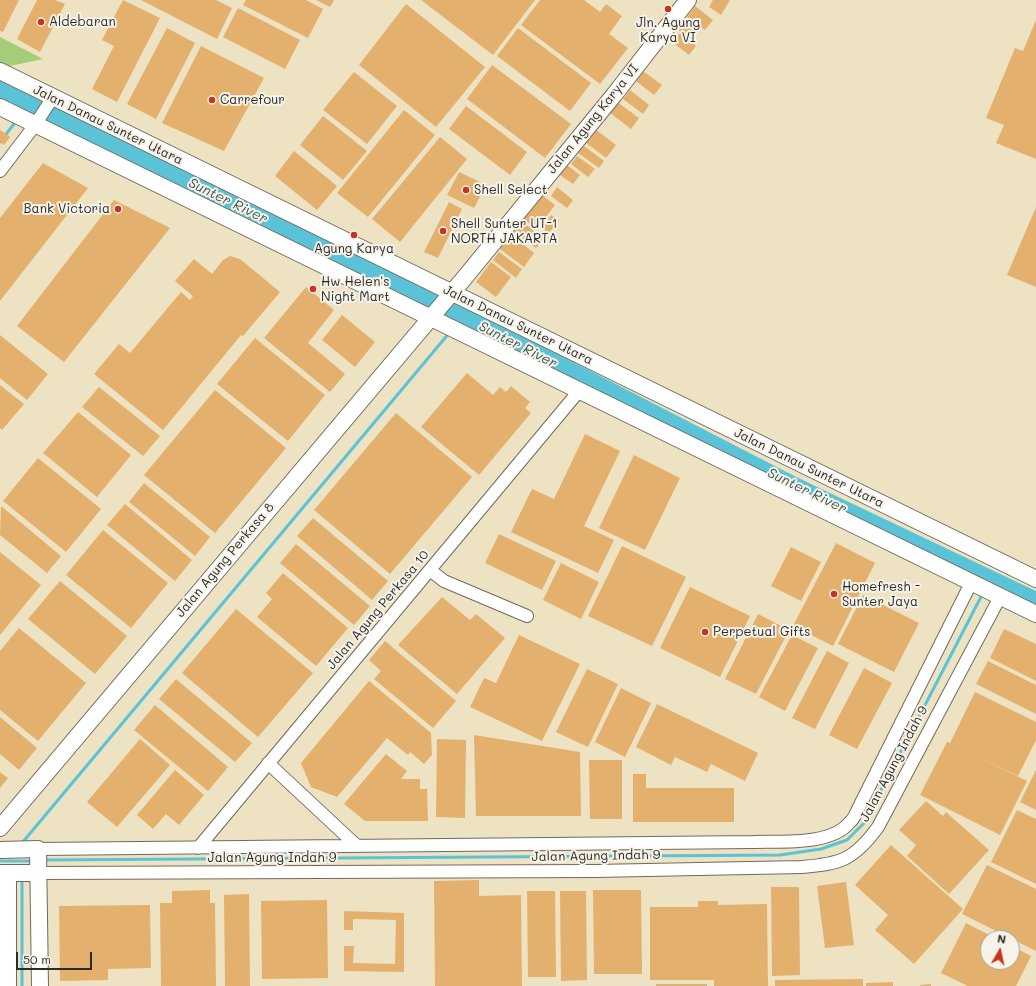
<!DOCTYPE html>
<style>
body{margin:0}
#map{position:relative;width:1036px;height:986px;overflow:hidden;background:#ede2c2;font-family:Mali,sans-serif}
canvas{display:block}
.north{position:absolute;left:980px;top:930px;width:40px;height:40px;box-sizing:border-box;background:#f7f3e8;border:1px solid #a5a39c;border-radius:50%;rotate:9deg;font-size:11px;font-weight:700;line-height:16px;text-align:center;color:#2b2b2b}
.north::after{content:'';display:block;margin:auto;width:14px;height:18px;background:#c8321e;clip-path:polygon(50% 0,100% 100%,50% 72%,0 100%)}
.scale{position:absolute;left:16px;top:952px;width:76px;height:18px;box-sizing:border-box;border:2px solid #2b2b2b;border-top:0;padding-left:5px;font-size:12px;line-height:14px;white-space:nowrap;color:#2b2b2b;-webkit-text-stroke:3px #f7f3e8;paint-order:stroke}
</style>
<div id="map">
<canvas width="1036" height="986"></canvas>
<div class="north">N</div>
<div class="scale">50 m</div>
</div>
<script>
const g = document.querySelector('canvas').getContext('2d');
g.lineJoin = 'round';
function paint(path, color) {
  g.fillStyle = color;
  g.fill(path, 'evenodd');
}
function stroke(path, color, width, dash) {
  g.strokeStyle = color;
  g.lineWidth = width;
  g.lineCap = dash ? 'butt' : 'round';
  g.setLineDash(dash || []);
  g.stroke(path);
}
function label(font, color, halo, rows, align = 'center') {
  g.font = font + ' Mali,sans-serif';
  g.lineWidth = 4;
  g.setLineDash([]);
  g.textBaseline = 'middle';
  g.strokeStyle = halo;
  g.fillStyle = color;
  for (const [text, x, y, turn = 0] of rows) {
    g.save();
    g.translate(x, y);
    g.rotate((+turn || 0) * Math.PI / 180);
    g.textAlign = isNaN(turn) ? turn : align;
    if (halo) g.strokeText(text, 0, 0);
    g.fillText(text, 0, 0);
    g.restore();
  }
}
const green = new Path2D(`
 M0 37 43 59 5 67 0 64Z
 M0 72 38 91 32 102 0 86Z`);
const stream = new Path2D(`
 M23 112 31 103
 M0 142 17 120
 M456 325 463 317
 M22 843 450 332
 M44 860 780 855 821 849 847 840 864 823 983 593
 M0 861H34
 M22 986V878`);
const river = new Path2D(`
 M0 88 542 356 794 486 1036 601`);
const building = new Path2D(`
 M0 0H19L3 32 0 31Z
 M37 0H55L65 4 40 52 17 39Z
 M123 0 160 18 117 102 92 89 114 46 102 40Z
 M141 0H216L232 8 217 39Z
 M246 0H306L323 9 308 38 243 5Z
 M316 0H334L330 7Z
 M421 0H535L493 55Z
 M540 0H584L600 12 606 4 622 16 609 34 628 48 600 84 521 25Z
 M713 0H730L721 15 709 7Z
 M406 4 485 67 436 127 359 65Z
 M695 6 713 20 705 30 687 17Z
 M238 8 300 40 285 69 223 37Z
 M1036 20V159L996 143 1004 125 986 118 1015 48 1023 51Z
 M685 22 697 30 690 39 679 30Z
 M167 28 195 43 156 119 127 104Z
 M518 28 591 83 570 111 497 56Z
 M680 33 696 46 689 55 672 42Z
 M201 46 264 78 224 151 162 123Z
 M492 65 571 124 545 158 467 99Z
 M643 71 662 85 654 95 636 81Z
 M354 72 397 106 367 144 323 110Z
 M630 90 649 105 643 114 623 99Z
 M617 102 639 118 631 129 609 112Z
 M466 106 527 152 510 175 449 129Z
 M404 110 435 135 368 217 337 193Z
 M323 116 367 151 343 180 300 145Z
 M595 129 616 145 606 158 585 142Z
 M0 130 10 137 4 145 0 142Z
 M440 137 467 159 400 242 372 219Z
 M584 146 604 161 599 168 578 153Z
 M294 151 337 186 317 210 275 176Z
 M577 156 595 169 588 177 571 164Z
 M43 163 88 188 0 301V218Z
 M567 165 580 175 573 184 560 175Z
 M459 172 486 185 474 208 447 195Z
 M557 187 573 200 567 208 551 196Z
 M542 195 555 205 537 229 523 219Z
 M114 200 170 228 64 362 17 326Z
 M449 202 462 209 438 258 424 252Z
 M1036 207V287L1007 275Z
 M551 215 559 220 549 233 542 228Z
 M522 222 544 238 536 248 514 232Z
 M511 235 534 253 524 267 500 249Z
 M499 252 522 269 516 278 493 260Z
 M230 256 240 259 280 292 243 336 241 335 163 430 94 374 119 344 130 353 181 292 190 300 193 296 175 281 194 259 212 274 223 260Z
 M491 262 511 277 496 297 476 282Z
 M306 287 334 310 308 343 345 374 330 392 264 338Z
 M342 315 375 342 355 367 322 340Z
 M0 335 48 374 27 400 0 378Z
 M255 338 325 395 288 441 217 384Z
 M467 373 493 395 500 387 506 392 511 386 530 402 525 408 531 413 479 475 421 427Z
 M0 385 24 404 2 430 0 428Z
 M99 387 160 436 143 456 82 407Z
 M215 390 286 448 215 533 144 475Z
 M78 412 131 455 97 497 43 453Z
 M396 413 472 477 390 574 314 510Z
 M585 434 620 451 584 526 614 540 598 573 511 532 532 489 554 499Z
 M634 455 680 478 645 550 599 528Z
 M38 458 101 509 66 552 3 501Z
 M144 483 210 537 195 556 129 502Z
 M125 504 192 560 175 581 107 525Z
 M1 506 61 556 47 573 0 535Z
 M313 518 388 581 372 600 297 536Z
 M103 530 168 583 131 628 66 575Z
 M499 534 556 561 542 590 485 563Z
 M836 543 875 563 833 646 793 626Z
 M296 544 370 606 354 625 280 563Z
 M622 546 686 577 652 646 588 616Z
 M791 547 821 562 801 601 771 586Z
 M0 552 41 585 0 635Z
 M561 563 599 582 581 619 543 600Z
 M283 573 348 628 316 666 257 617 272 599 266 593Z
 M60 581 127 636 95 674 28 619Z
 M690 587 750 616 720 677 660 648Z
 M863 595 919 623 894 672 838 644Z
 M442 597 470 620 476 614 505 638 457 694 398 645Z
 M236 609 313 673 258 737 182 673Z
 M758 614 789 630 756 694 725 679Z
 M19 628 86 683 38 741 0 710V651Z
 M1004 629 1036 644V681L990 658Z
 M519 635 580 664 542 741 470 707 484 678 496 683Z
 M792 635 818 648 785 711 759 697Z
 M385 641 456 701 433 728 374 679 381 671 369 660Z
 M827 651 849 663 815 729 792 718Z
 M988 661 1036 685V714L976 684Z
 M864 668 892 683 857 749 829 735Z
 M587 669 618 684 588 747 556 732Z
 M176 679 252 743 235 762 159 699Z
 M369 681 431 733 432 755 424 764 410 752 408 755 387 738 337 797 311 787 301 763Z
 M621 688 651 703 625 757 595 742Z
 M975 692 1036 722V740L1018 776 970 753 1027 781 1000 835 920 795 947 742 950 743Z
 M657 704 758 753 745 781 711 764 707 772 675 757 671 765 636 747Z
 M155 705 228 767 208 791 134 730Z
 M0 717 37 748 19 770 0 754Z
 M474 735 580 752 581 816H476Z
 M140 739 170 765 117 827 87 802Z
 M437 739 466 740 465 818 436 817Z
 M386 754 407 771 401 779H420V789H427L428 821H365L344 804Z
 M589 760H622V819H590Z
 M175 770 204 795 179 825 166 814 153 829 137 815Z
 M1036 770V810L1020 802Z
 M0 772 8 778 0 788Z
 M633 774H646V788H734V822H633Z
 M926 801 943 816 946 812 989 850 949 894 907 856 916 845 899 830Z
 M1017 810 1036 819V884L991 862Z
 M891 845 963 909 914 964 875 930 888 915 855 885Z
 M987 865 1036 889V951L962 914Z
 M479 880V896L521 895 522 986H435L434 881Z
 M846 882 854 945 825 948 817 886Z
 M771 887H799L800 975 772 976Z
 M210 890V903H215L216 986H161L160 903H172V891Z
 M593 890H641L642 974H594Z
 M527 891H555L556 977H528Z
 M560 891H586L587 980 561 981Z
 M249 894 250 986H225L224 895Z
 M327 900 328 978 262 979 261 901Z
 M698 901H718V905L767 904 768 986H714V980H650V907H698Z
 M150 905 151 968 108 969V980L60 981 59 906Z
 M344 911 404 913V972L344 971V946H354L353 963 395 964 396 920 353 919V930H344Z
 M966 923 995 938H988V962H1012V946L1031 956 1016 986H968L941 973Z
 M863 979V986H775V980Z
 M893 982V986H866V983Z
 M656 984H707V986H656Z
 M931 984V986H920V985Z`);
const street = new Path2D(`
 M0 171 35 125 53 97
 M430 570 444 581 527 616
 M268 763 357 846
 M198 848 579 391
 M38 849 753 842C781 841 831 846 850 822 854 819 856 813 858 809L971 583
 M39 873 595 871 802 867C840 864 854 860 878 827L1000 597`);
const secondary = new Path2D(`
 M0 71 1036 579
 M0 107 1036 614
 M0 828 466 276 614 95 688 0
 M0 850 38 849 40 986
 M0 873H39
 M8 873V986`);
const markers = [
 [668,9,4,"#c8321e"],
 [41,22,4,"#c8321e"],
 [212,100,4,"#c8321e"],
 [466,190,4,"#c8321e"],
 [118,209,4,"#c8321e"],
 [443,231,4,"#c8321e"],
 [354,235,4,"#c8321e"],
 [313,289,4,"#c8321e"],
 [834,594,4,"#c8321e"],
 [705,632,4,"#c8321e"]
];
const poiNames = [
 ["Aldebaran",49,22],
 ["Jln. Agung",668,23,"center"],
 ["Karya VI",668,38,"center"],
 ["Carrefour",220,100],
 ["Shell Select",474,190],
 ["Bank Victoria",110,209,"right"],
 ["Shell Sunter UT-1",451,224],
 ["NORTH JAKARTA",451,239],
 ["Agung Karya",354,249,"center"],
 ["Hw Helen's",321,282],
 ["Night Mart",321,297],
 ["Homefresh -",842,587],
 ["Sunter Jaya",842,602],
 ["Perpetual Gifts",713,632]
];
const streetNames = [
 ["Jalan Agung Karya VI",593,119,-51],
 ["Jalan Danau Sunter Utara",108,125,26],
 ["Jalan Danau Sunter Utara",518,325,26],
 ["Jalan Danau Sunter Utara",809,468,26],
 ["Jalan Agung Perkasa 8",225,560,-50],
 ["Jalan Agung Perkasa 10",378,610,-50],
 ["Jalan Agung Indah 9",894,764,-62],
 ["Jalan Agung Indah 9",596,856,-1],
 ["Jalan Agung Indah 9",272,858]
];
const waterNames = [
 ["Sunter River",228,201,26],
 ["Sunter River",518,345,27],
 ["Sunter River",807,491,26]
];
paint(green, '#a5cc77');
stroke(stream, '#5bc3d7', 3);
stroke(river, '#5bc3d7', 18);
paint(building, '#e4b06d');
stroke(street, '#6f6b60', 14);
stroke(secondary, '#6f6b60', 18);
stroke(street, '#fff', 12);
stroke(secondary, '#fff', 16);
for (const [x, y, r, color] of markers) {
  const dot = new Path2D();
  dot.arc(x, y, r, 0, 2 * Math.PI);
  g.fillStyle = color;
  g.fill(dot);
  stroke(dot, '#f7f3e8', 1.5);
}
label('13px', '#2b2b2b', '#f7f3e8', poiNames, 'left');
label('13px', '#2b2b2b', '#f7f3e8', streetNames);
label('italic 14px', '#39595f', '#f7f3e8', waterNames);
</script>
